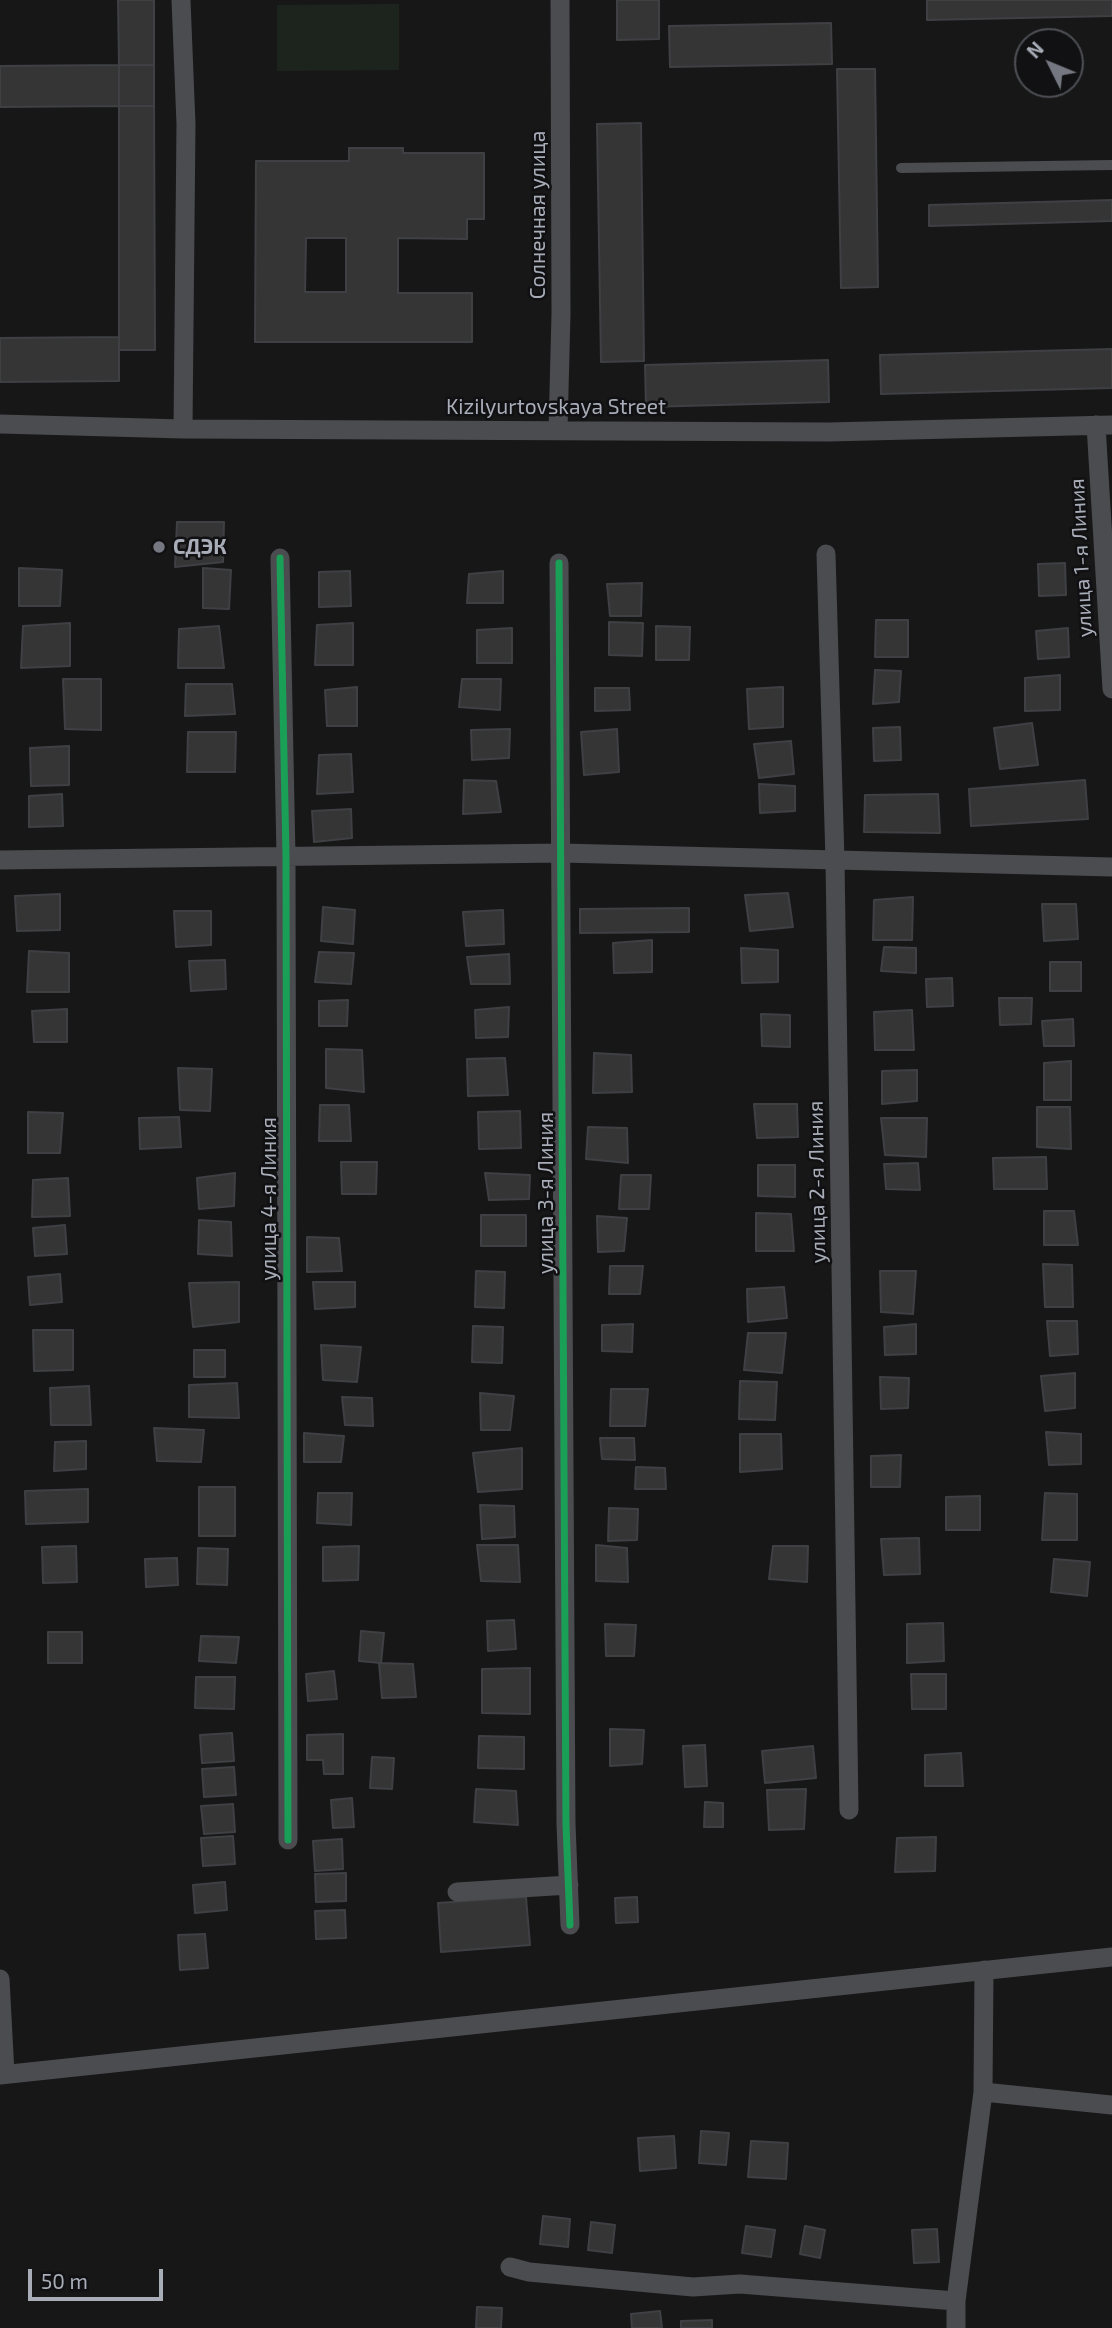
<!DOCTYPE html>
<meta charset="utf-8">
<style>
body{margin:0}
#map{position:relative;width:1112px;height:2328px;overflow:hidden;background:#171717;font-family:"Exo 2",sans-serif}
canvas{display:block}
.north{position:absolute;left:1014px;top:28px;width:70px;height:70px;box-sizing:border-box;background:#111113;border:2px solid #4d4f55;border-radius:50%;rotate:313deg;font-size:19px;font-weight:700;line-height:28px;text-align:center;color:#a8adb8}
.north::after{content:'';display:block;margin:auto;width:24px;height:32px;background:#757880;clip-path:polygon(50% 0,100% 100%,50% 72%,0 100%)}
.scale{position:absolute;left:28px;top:2269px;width:135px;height:32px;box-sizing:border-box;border:4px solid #a8adb8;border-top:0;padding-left:9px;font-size:21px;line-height:24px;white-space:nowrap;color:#a8adb8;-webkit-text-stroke:5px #111113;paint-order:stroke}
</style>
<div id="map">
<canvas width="1112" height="2328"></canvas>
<div class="north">N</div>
<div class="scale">50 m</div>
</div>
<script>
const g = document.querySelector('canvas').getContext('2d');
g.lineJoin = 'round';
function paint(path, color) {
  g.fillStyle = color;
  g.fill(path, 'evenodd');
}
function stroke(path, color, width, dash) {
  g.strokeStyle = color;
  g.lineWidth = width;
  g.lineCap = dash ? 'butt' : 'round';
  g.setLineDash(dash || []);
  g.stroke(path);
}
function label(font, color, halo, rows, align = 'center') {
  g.font = font + ' "Exo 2",sans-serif';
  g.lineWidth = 5;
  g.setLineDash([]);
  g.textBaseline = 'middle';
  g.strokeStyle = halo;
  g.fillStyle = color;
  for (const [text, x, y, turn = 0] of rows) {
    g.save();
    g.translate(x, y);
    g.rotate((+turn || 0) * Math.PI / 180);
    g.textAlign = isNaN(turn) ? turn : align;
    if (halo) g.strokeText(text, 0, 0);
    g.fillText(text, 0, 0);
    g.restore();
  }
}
const green = new Path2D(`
 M399 4V70L277 71V5Z`);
const building = new Path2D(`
 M118 0H154V65H119Z
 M617 0H659V39L617 40Z
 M927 0H1112V16L927 20Z
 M831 23 832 64 670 67 669 26Z
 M119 65H154V106H119Z
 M119 65V106L0 107V66Z
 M837 69H875L878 287 841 288Z
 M119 106H154L155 350H119Z
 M641 123 644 361 601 362 597 124Z
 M349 148H403V153H484V219H467V239L398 238V293H472V342H255L256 161H349ZM306 238H346V292H305Z
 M1112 200V221L929 226V205Z
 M119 337V381L0 382V338Z
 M1112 349V388L881 394 880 355Z
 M828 360 829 402 646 407 645 365Z
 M177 522H224L223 562 175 567Z
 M1065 563 1066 595 1039 596 1038 564Z
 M19 568 62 570 60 606H19Z
 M203 568 231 570 229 609 203 608Z
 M350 571 351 606 319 607V572Z
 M503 571V603H467L469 574Z
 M642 583 641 616H610L607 584Z
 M876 620H908V657H875Z
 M609 622 643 623 642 656 609 655Z
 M70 623V666L21 668 23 626Z
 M353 623V665H315L317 625Z
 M219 626 224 668H178L179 629Z
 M656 626 690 627 689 660H656Z
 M512 628V663H477V630Z
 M1068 628 1069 657 1038 659 1036 631Z
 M875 670 901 671 899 702 873 704Z
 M1060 675V710L1025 711V678Z
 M63 679H101V730L65 729Z
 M462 679H501L500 710 459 707Z
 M186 684H232L235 714 185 716Z
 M357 687V726H327L325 690Z
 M783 687V727L749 729 747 689Z
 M595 688H629L630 710 595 711Z
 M1032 723 1038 765 1000 769 994 728Z
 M900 727 901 760 874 761 873 728Z
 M510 729 509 758 472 760 471 730Z
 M617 729 619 772 584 775 581 732Z
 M188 732H236L235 772H187Z
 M791 741 794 774 759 778 754 744Z
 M69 746V785L31 786 30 748Z
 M351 754 353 792 317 794 319 755Z
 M464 780 496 781 501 812 463 814Z
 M1085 780 1088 819 971 826 969 789Z
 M759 784 795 786V811L760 813Z
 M62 794 63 826 29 827V796Z
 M938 794 940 833 864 832 865 795Z
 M351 809 352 838 314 842 312 811Z
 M788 893 793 927 750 931 745 895Z
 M60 894V930L17 931 15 896Z
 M913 897 912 940H873L874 900Z
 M1042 904H1076L1078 939 1044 941Z
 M323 907 355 910 353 944 321 941Z
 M689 908V932L580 933V909Z
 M503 910 504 944 466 946 463 912Z
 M174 911H211V945L176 947Z
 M652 940V972L614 973 613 943Z
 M884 947 916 948V973L881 971Z
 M741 948 778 950V982L742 983Z
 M29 951 69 953V992H27Z
 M319 952 354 953 351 984 315 982Z
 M509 954 510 984H471L467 957Z
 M225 960 226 989 191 991 189 961Z
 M1050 962H1081V991H1050Z
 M952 978 953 1006 927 1007 926 979Z
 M999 998H1032L1031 1024 1000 1025Z
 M348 1000 347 1026H319V1001Z
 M509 1007 508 1037 476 1038 475 1010Z
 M67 1009V1042H34L32 1011Z
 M912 1010 914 1050H875L874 1012Z
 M761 1014 790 1015V1047L762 1046Z
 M1073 1019 1074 1046H1044L1042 1021Z
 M326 1049 362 1050 364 1092 326 1088Z
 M594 1053 631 1055 632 1092 593 1093Z
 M505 1058 508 1095 468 1096 467 1059Z
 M1071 1061V1100H1044V1063Z
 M178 1068 212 1069 210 1111 180 1110Z
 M917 1070V1101L882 1104V1071Z
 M754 1104H797L798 1137 757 1138Z
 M320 1105H349L351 1141H319Z
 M1037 1107H1070L1071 1149 1037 1147Z
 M520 1111 521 1148 479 1149 478 1112Z
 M28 1112 63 1113 60 1153H28Z
 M179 1117 181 1147 140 1149 139 1118Z
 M881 1118H927L926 1157 885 1155Z
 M588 1127 627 1128 628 1163 586 1159Z
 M1046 1157 1047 1189H994L993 1158Z
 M341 1162H377L376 1194H342Z
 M918 1163 920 1190 886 1189 884 1164Z
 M758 1165H795V1197L758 1196Z
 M235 1173 234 1206 199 1209 197 1178Z
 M485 1173 530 1175 529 1199 489 1200Z
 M621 1175H651L649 1209H619Z
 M68 1178 70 1216 32 1217 33 1180Z
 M1044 1211H1074L1078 1245H1044Z
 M756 1213 791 1214 794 1251H756Z
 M481 1215H526V1246H481Z
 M597 1216 627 1218 624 1251 598 1252Z
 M199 1220 231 1222 232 1256 198 1254Z
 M65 1225 67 1254 35 1256 33 1228Z
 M307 1237 339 1238 342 1271 307 1272Z
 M1043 1264 1072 1265 1073 1307H1045Z
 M610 1266H643L640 1294H609Z
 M476 1271 505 1272 504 1308 475 1307Z
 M880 1271H916L913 1314 881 1312Z
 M60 1274 62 1302 30 1305 28 1277Z
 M239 1282V1322L193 1327 189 1283Z
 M313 1282H355V1307L315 1309Z
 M784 1287 787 1318 748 1322 747 1289Z
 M1047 1321H1077L1078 1354 1050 1356Z
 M633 1324 632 1352 602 1351V1325Z
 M916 1324V1354L885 1355 884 1327Z
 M473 1326 503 1327 502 1363 472 1362Z
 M33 1330H73V1370L34 1371Z
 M748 1333H786L782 1373 744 1370Z
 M321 1345 361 1347 357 1382 323 1380Z
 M194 1350H225V1377H194Z
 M1075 1373V1408L1045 1411 1041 1376Z
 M880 1377 909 1378 908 1408 881 1409Z
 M740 1381 777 1382 775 1420 739 1419Z
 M237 1383 239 1418 189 1417V1385Z
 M89 1386 91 1425H51L50 1388Z
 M611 1389H648L645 1426H610Z
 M480 1393 514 1396 510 1430H481Z
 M342 1397 372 1398 373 1426 345 1425Z
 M154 1428 204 1430 201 1462 157 1461Z
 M1046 1432 1081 1434V1464L1049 1465Z
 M304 1433 344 1436 341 1462H304Z
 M740 1434H781L782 1469 740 1472Z
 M600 1438H634L635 1460 602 1459Z
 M86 1441V1469L54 1471 55 1442Z
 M522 1448V1489L478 1492 473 1453Z
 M901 1455 900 1487H871V1456Z
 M636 1467 665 1468 666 1489H635Z
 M199 1487H235V1536H199Z
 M88 1489V1522L26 1524 25 1491Z
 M318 1493H352L351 1525 317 1523Z
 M1045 1493 1077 1494V1540H1042Z
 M980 1496V1530H946V1497Z
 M480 1505 514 1506 515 1537 482 1539Z
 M609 1508 638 1509 637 1540 608 1541Z
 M919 1538 920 1574 884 1575 881 1539Z
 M477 1545H518L520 1582 481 1581Z
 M596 1545 627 1548 628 1582 596 1581Z
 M76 1546 77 1582 43 1583 42 1547Z
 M359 1546 358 1580 323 1581V1547Z
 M773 1546H808L807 1582 769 1579Z
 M198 1548 228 1549 227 1585 197 1584Z
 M177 1558 178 1585 146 1587 145 1559Z
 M1054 1559 1090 1562 1087 1596 1051 1592Z
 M514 1620 516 1649 488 1651 487 1621Z
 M943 1623 944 1661 907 1663V1624Z
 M605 1624 636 1625 634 1656H606Z
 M361 1631 384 1633 381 1663 359 1661Z
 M48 1632H82V1663H48Z
 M201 1636 239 1637 236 1663 199 1661Z
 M379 1663 413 1664 416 1697 382 1698Z
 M530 1668V1714L482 1713V1669Z
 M334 1671 337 1699 308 1701 306 1674Z
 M911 1674H946V1709H912Z
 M196 1677H235L234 1709 195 1708Z
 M610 1729 644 1730 642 1764 610 1766Z
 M232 1733 234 1761 202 1763 200 1735Z
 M343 1734V1774H324L323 1760H307V1735Z
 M479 1736 524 1737V1769L478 1768Z
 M705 1745 707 1786 685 1787 683 1746Z
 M813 1746 816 1778 765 1783 762 1751Z
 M961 1753 963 1786H925V1755Z
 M372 1757 394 1758 392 1789 370 1788Z
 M234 1767 236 1795 204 1797 202 1769Z
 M476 1789 516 1791 518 1825 474 1822Z
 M806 1789 804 1829 769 1830 767 1790Z
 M352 1798 354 1827 333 1828 331 1800Z
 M705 1802 723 1803V1827H704Z
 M233 1804 235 1832 204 1834 201 1806Z
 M233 1836 235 1864 203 1866 201 1838Z
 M936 1837 935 1871 895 1872 897 1838Z
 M342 1839 343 1869 315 1871 313 1841Z
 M346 1873V1901L316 1902 315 1874Z
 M225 1882 227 1910 195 1913 193 1885Z
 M526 1897 530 1945 441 1952 438 1903Z
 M637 1897 638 1922 616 1923 615 1898Z
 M345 1910 346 1938 316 1939 315 1911Z
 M205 1934 208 1968 180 1970 178 1935Z
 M701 2131 729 2133 726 2165 699 2163Z
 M674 2136 676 2168 640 2171 638 2138Z
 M751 2141 788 2143 786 2179 748 2177Z
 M543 2216 570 2219 568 2247 540 2244Z
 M591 2222 615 2225 612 2253 588 2250Z
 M746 2226 775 2230 771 2257 742 2253Z
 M805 2226 825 2230 820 2258 800 2254Z
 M937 2229 939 2262 914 2263 912 2230Z
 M477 2307 502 2308 501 2328H476Z
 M660 2311 662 2328H632L631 2314Z
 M712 2320V2328H681V2321Z`);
const service = new Path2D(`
 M901 168 1112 165`);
const minor = new Path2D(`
 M181 0 186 124 183 429
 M0 424 183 429 829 432 1112 425
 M1096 425 1112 689
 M558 430 561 314 560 0
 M826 554 835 860 849 1810
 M280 558 286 856 288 1840
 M559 563 566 1824 570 1925
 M0 860 562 853 1112 867
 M457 1892 569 1885
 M0 1979 5 2074
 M0 2075 1112 1957
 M983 2092 1112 2105
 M510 2267 529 2272 693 2287 740 2284 956 2301 983 2092 984 1970
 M956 2328V2301`);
const cycleway = new Path2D(`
 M280 558 286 856 288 1840
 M559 563 566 1824 570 1925`);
const markers = [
 [159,547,7,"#757880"]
];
const streetNames = [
 ["Солнечная улица",538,215,-90],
 ["Kizilyurtovskaya Street",556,407],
 ["улица 1-я Линия",1081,558,-93],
 ["улица 2-я Линия",817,1182,-91],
 ["улица 3-я Линия",546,1193,-90],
 ["улица 4-я Линия",269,1199,-90]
];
const poiNames = [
 ["СДЭК",173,547]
];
paint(green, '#1d241e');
paint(building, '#353536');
stroke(building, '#3f4043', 2);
stroke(service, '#4b4c50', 10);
stroke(minor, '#4b4c50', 19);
stroke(cycleway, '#1a9f57', 7);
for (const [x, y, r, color] of markers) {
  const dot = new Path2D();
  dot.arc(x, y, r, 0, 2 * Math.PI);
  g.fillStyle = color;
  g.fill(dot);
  stroke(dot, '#111113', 2.5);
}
label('21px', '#a8adb8', '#111113', streetNames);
label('bold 21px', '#a8adb8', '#111113', poiNames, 'left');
</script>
